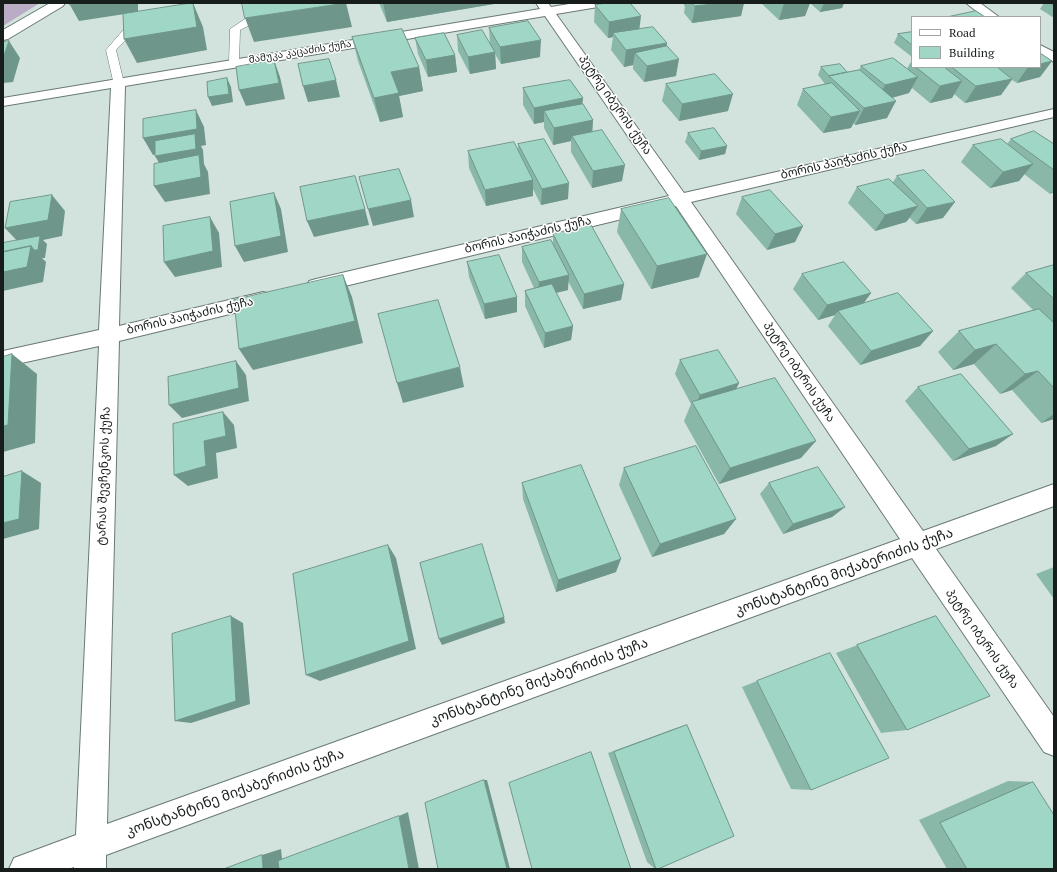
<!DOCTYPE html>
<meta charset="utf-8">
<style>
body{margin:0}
#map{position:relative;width:1057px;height:872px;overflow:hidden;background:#d2e3dd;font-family:"PT Serif",serif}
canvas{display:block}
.frame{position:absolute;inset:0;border:4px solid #171d1b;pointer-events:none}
.legend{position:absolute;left:911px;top:16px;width:130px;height:52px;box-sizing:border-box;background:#fff;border:1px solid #a2a5a4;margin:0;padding:5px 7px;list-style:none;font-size:12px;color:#171d1b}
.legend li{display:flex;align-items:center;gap:8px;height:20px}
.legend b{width:20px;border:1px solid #a2a5a4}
</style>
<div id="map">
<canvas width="1057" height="872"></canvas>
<div class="frame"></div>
<ul class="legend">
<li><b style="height:5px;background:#fff"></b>Road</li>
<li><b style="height:11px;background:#9fd6c5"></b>Building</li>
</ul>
</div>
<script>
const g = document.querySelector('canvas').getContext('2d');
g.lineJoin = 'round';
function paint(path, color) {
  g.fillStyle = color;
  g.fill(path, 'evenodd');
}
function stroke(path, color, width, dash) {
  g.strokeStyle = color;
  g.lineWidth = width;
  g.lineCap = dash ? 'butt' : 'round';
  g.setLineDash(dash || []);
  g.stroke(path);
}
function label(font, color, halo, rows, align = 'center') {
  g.font = font + ' "PT Serif","Noto Sans Georgian",serif';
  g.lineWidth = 3;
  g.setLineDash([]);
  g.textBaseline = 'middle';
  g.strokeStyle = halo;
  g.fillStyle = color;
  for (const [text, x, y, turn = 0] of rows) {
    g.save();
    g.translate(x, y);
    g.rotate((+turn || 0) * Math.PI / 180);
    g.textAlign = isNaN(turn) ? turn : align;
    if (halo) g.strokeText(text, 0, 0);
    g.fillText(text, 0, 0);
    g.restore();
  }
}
const green = new Path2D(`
 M3 3H40L3 26Z`);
const service = new Path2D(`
 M267 10 272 13 270 15 240 30 239 63 238 65H230L229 63 230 29 245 19Z
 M142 21 146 22 147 24 133 32 116 50 124 83 122 85H114L106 50 125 28Z`);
const minor = new Path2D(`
 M50 3H65L63 6 8 39 3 40V30Z
 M536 3H548L551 7 575 3H604L602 6 598 7 556 14 684 193 1054 109V117L691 202 923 531 1054 484V506L936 549 1054 717V756L1044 752 912 558 106 855V869H74V867L68 869H9L14 858 76 835 99 346 3 367V351L99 330 111 88 3 106V98L540 9ZM545 16 669 196 316 279 309 281 307 286 309 291 316 293 676 206 900 539 107 824 119 341 263 306 270 304 273 299 270 294 263 292 119 326 125 86Z
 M966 3H980L999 17H984Z
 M1040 45 1054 52V62L1040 55Z`);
const wall = new Path2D(`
 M379 3H500L387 22Z
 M684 3H744L741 16 692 23 684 13 685 7 684 5Z
 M761 3H844L842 8 820 12 810 3 805 16 779 20Z
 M1044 3H1054V18L1040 9Z
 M595 5 667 43 666 47 676 76 644 82 633 69V65L624 67 611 50 613 37 608 38 594 22Z
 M489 28 540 57 501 64 495 54 496 69 470 74 458 51 457 35 490 44Z
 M912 32V57L894 43 898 34Z
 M352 37 419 67 423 91 399 96 403 117 380 122 358 61Z
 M415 38 455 55 457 72 428 77 418 54Z
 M1052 61 1040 77 1017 83 1012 80 1001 95 965 103 954 94 952 98 930 103 912 88 909 93 892 98 887 118 855 125 853 123 851 128 823 133 797 105 803 89 825 84 818 75 821 67 847 72 859 70 861 66 907 69 910 63 912 62V67H1040Z
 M666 84 728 111 679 121 662 101Z
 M523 88 583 98 582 104 593 120 592 132 622 181 592 188 571 152V141L553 145 544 128V122L534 124 523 105Z
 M688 133 727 146 725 154 699 160 685 142Z
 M1011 139 1054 144V192L1050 194 1024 174 1019 181 990 188 961 162 973 145 1007 144Z
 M518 144 568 199 541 205 533 189V196L486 206 469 168 468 151H518Z
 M897 176 943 218 916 224 910 218 906 222 875 231 848 203 857 187 893 182Z
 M742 197 803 226 795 242 767 250 736 214Z
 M621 209 699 277 651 289 617 232Z
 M553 234 624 284 621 300 583 309 568 281V290L556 293 573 326 571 340 544 348 525 306V291L534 288 522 262V247L553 243Z
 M467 262 517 312 485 319 469 277Z
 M1054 265V419L1041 423 1012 390 1000 394 974 364 953 370 938 352 959 331 1033 310 1011 288 1026 273Z
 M802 274 871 293 863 304 933 331 920 346 860 365 828 326 835 315 818 320 793 289Z
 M680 360 739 383 736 389 801 458 719 484 684 421 691 404 675 374Z
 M918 387 996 446 953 461 905 401Z
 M624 468 736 519 724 534 652 557 619 485Z
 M522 483 616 572 556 592 523 499Z
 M769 483 845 507 832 517 783 534 760 494Z
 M1054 567V599L1036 574Z
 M936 616 907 730 881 733 836 653Z
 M757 681 811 790 791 789 742 687Z
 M687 725 658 869H655L647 862 608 753 676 728Z
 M1008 781 1033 782 1054 869H947L919 820Z`);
const shadedWall = new Path2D(`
 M82 3H138V12L79 21 70 5Z
 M193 3 203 27 207 50 137 63 124 39Z
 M346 3 352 27 254 42 245 18Z
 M383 3H500L387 22Z
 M722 3H744L741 16 692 23 695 6Z
 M784 3H810L805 16 779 20Z
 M824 3H844L842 8 820 12Z
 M641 16 639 32 613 33V37L608 38 609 22Z
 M541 40 540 57 501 64 500 47Z
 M9 41 20 58 13 82 3 83V58Z
 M667 43 664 60 635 53 633 65 624 67 626 50Z
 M495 52 496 69 470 74 468 57Z
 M455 55 457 72 428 77 426 60Z
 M679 59 676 76 644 82 647 66Z
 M274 60 280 77 285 99 246 106 239 90Z
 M1052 61 1040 77 1017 83 1028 67H1040V64Z
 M419 67 423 91 399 96 403 117 380 122 374 98 391 72Z
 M918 77 909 93 876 102 885 85Z
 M227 78 231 87 233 102 212 106 208 97Z
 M1012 79 1001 95 965 103 976 86Z
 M336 80 340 97 308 102 303 86Z
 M962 81 952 98 930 103 940 86Z
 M733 94 728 111 679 121 682 104Z
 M583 98 581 115 544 111V122L534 124V108Z
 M896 101 887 118 855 125 864 108Z
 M196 110 204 127 206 145 201 146 203 150 204 164 208 172 210 194 165 202 154 186 165 173 155 156 195 147 153 155 143 138Z
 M860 111 851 128 823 133 831 117Z
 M593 120 592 137 572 136 571 141 553 145 554 128Z
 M727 146 725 154 699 160 701 151Z
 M1033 164 1019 181 990 188 1003 172Z
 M625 165 622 181 592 188 593 171Z
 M533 180V196L486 206 485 190Z
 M569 183 568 199 541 205 542 189Z
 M1054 190V192L1050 194Z
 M274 193 281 209 288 252 244 262 235 246Z
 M52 195 65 211 62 236 43 240 47 244 45 258H42L46 262 43 282 3 291V272L31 246 39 240 20 244 5 228Z
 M411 200 414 217 373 226 368 209Z
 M955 202 943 218 916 224 927 208Z
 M918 206 906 222 875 231 885 215Z
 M365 209 369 225 314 237 307 221Z
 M210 217 219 233 222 267 175 277 164 262Z
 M803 226 795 242 767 250 775 234Z
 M707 254 699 277 651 289 657 266Z
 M343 275 352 297 363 343 253 370 239 349Z
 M569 275 568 290 538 297 539 282Z
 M624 284 621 300 583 309 584 294Z
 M871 293 860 308 838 311 835 315 818 320 827 305Z
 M517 297V312L485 319 484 304Z
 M573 326 571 340 544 348 545 333Z
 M933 331 920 346 860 365 871 351Z
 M996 344 974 364 953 370 975 350Z
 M12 354 37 374 35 443 3 452V426Z
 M236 361 246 375 249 401 182 418 169 405Z
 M460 367 464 387 403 403 397 383Z
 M1038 371 1012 390 1000 394 1025 374Z
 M739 383 732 397 695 406 700 395Z
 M223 412 234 425 237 448 216 453 218 478 188 486 174 475 204 441Z
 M1054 414V419L1041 423Z
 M1013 434 996 446 953 461 969 449Z
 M816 441 801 458 719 484 730 468Z
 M22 471 41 483 39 529 3 539V523Z
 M845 507 832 517 783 534 793 524Z
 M736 519 724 534 652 557 660 544Z
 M388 545 396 558 416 649 320 681 306 675Z
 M621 559 616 572 556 592 558 580Z
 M231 616 243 623 250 704 191 723 175 721Z
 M504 617 505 623 442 645 439 639Z
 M484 780H487L510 869H507Z
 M408 812 419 869H409L399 816Z
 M281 849 283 869H263L262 855Z`);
const building = new Path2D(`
 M70 3H82L70 5Z
 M193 3 197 27 124 39 123 14Z
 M242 3H346L245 18Z
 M608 3H630L641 16 609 22 595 5Z
 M692 3H722L695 6Z
 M1050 3H1054V6Z
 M976 11 985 17H947Z
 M528 21 541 40 500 47 489 28Z
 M653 27 667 43 626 50 613 33Z
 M402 29 419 67 391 72 399 93 374 98 352 37Z
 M482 30 495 52 468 57 457 35Z
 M912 32V45L898 34Z
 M444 33 455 55 426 60 415 38Z
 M9 41 3 58V42Z
 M667 46 679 59 647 66 635 53Z
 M1040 53 1052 61 1040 64Z
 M893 58 918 77 885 85 861 66Z
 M329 59 336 80 303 86 298 64Z
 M274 60 279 83 239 90 236 67Z
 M840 64 847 72 829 76 821 67Z
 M916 67H944L962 81 940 86Z
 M952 67H997L1012 79 976 86Z
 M860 70 896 101 864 108 829 76Z
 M715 74 733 94 682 104 666 84Z
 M227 78 229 94 208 97 207 82Z
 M570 80 583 98 534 108 523 88Z
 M832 83 860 111 831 117 803 89Z
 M583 104 593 120 554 128 544 111Z
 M196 110 197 129 143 138V119Z
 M714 128 727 146 701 151 688 133Z
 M602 130 625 165 593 171 572 136Z
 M1034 131 1054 144V170L1011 139Z
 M195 134 196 149 155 156V141Z
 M544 139 569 183 542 189 518 144Z
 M1001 139 1033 164 1003 172 973 145Z
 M514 142 533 180 485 190 468 151Z
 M199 155 201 177 154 186V164Z
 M399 169 411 200 368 209 359 177Z
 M924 170 955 202 927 208 897 176Z
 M355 176 365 209 307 221 300 187Z
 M889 179 918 206 885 215 857 187Z
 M770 190 803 226 775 234 742 197Z
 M274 193 281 236 235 246 230 202Z
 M52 195 48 220 5 228 10 202Z
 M669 198 707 254 657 266 621 209Z
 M210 217 213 251 164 262 163 226Z
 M591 225 624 284 584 294 553 234Z
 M40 236 38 250H34L31 246 3 252V243Z
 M551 240 569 275 539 282 522 247Z
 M31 246 27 267 3 272V252Z
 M499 255 517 297 484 304 467 262Z
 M844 262 871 293 827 305 802 274Z
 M1054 265V299L1026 273Z
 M343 275 355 321 239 349 234 300Z
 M552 284 573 326 545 333 525 291Z
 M898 293 933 331 871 351 838 311Z
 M438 300 460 367 397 383 378 314Z
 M1039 309 1054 323V388L1038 371 1025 374 996 344 975 350 959 331Z
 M718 350 739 383 700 395 680 360Z
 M12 354 8 425 3 426V357Z
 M236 361 239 388 169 405 168 377Z
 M961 374 1013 434 969 449 918 387Z
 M775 378 816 441 730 468 692 402Z
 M223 412 226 436 204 441 206 466 174 475 173 424Z
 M696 446 736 519 660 544 624 468Z
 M581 465 621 559 558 580 522 483Z
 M818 467 845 507 793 524 769 483Z
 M22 471 19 519 3 523V477Z
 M482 544 504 617 439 639 420 563Z
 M388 545 409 641 306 675 293 574Z
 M231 616 236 701 175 721 172 634Z
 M936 616 990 696 907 730 857 645Z
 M830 653 889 758 811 790 757 681Z
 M687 725 734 836 658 869H656L614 752Z
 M591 752 631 869H532L509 783Z
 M484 780 507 869H438L425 803Z
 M1033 782 1054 815V869H967L940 823Z
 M399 816 409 869H279L278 861Z
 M262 855 263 869H224Z`);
const farStreetnames = [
 ["მამუკა კაცაძის ქუჩა",300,52,-9]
];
const streetNames = [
 ["პეტრე იბერის ქუჩა",615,105,55],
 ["ბორის პაიჭაძის ქუჩა",844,161,-13],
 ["ბორის პაიჭაძის ქუჩა",528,235,-13],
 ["ბორის პაიჭაძის ქუჩა",190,316,-13],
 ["პეტრე იბერის ქუჩა",799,372,56],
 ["ტარას შევჩენკოს ქუჩა",104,476,-88],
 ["პეტრე იბერის ქუჩა",982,639,55]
];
const nearStreetnames = [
 ["კონსტანტინე მიქაბერიძის ქუჩა",844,572,-20],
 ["კონსტანტინე მიქაბერიძის ქუჩა",539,682,-20],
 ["კონსტანტინე მიქაბერიძის ქუჩა",235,793,-20]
];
paint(green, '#bbacc5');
stroke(service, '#6a7973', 1);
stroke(minor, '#6a7973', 2);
paint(service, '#fff');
paint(minor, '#fff');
paint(wall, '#89b8a9');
paint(shadedWall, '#6f968a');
paint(building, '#9fd6c5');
stroke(building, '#6f968a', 1);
label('10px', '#171d1b', '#fff', farStreetnames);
label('12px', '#171d1b', '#fff', streetNames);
label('14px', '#171d1b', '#fff', nearStreetnames);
</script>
